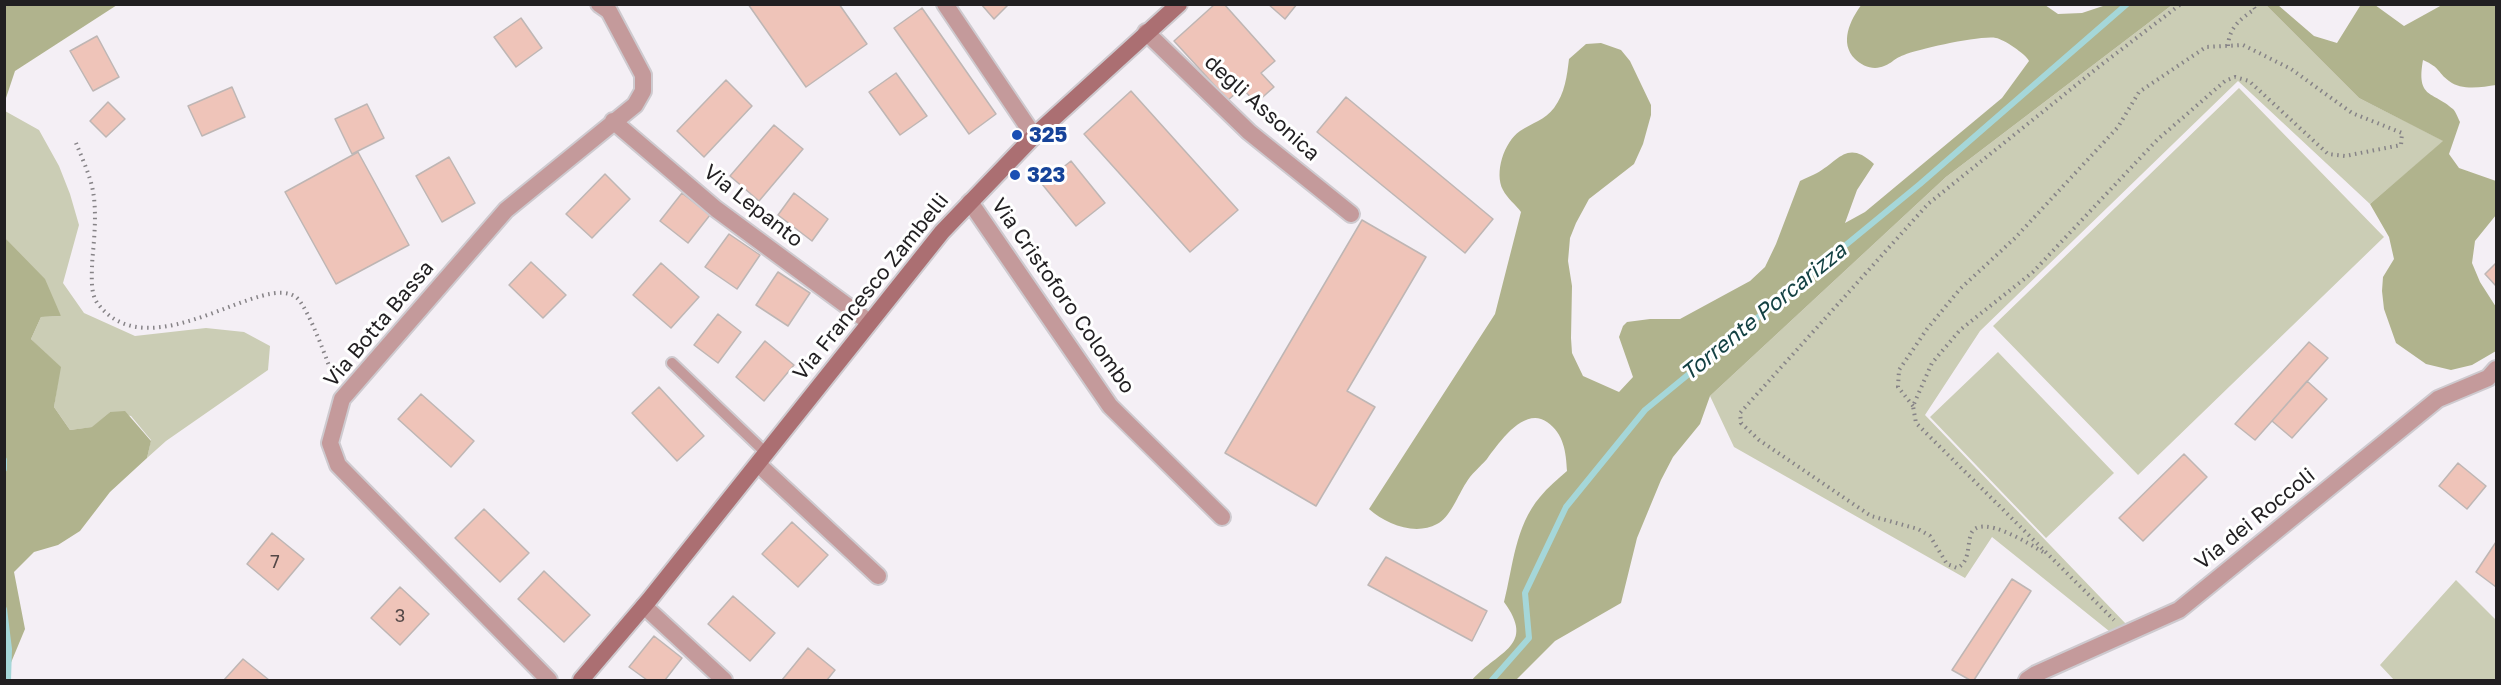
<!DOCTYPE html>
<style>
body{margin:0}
#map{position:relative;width:2501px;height:685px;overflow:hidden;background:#f4eff5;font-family:"Golos Text",sans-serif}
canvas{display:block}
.frame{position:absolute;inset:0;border:6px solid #211f21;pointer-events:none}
</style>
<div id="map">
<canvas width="2501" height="685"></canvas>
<div class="frame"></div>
</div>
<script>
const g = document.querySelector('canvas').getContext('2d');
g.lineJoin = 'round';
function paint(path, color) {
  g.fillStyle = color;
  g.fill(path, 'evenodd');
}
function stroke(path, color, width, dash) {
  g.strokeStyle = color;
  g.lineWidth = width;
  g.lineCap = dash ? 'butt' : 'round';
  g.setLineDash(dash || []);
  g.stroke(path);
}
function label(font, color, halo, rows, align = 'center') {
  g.font = font + ' "Golos Text",sans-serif';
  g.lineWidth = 6;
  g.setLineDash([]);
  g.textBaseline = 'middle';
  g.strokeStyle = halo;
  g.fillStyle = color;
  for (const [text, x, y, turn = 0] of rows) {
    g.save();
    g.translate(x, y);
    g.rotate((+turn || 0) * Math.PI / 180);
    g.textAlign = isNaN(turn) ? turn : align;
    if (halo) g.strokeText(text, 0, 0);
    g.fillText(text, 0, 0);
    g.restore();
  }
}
const green = new Path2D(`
 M2172 5H2266L2359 98 2444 141 2370 204 2238 81 1980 331 1925 415 2126 624 2109 631 1992 537 1965 578 1734 447 1710 396 1946 177Z
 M2239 88 2384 237 2138 475 1993 326Z
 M5 111 39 130 59 166 70 194 79 225 63 283 84 313 135 336 206 328 244 332 270 346 268 370 166 441 147 458 151 440 131 416 110 412 93 427 70 430 54 407 60 367 31 339 41 317 61 316 5 238Z
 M1998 352 2114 473 2046 538 1930 417Z
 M2456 580 2496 620V680H2394L2380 665Z`);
const forest = new Path2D(`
 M5 4H117V5L15 71 5 101Z
 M1862 4 2045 5 2058 14 2082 13 2106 5H2172L1946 177 1710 396 1700 424 1673 457 1661 480 1637 538 1621 603 1555 641 1516 680H1472C1499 650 1536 646 1504 602 1513 567 1515 526 1540 497 1548 487 1558 479 1567 471 1566 452 1564 434 1547 422 1524 406 1499 443 1487 459 1480 467 1471 474 1466 483 1458 495 1450 518 1437 524 1415 536 1386 524 1369 509L1495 314 1521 212C1516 205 1507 198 1503 190 1494 173 1504 142 1520 131 1532 123 1545 120 1554 108 1565 93 1567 76 1569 59L1586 44 1601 43 1621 50 1630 61 1651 105V115L1643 144 1634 164 1589 199 1576 223 1570 238 1568 261 1572 286 1571 338 1572 353 1583 376 1619 392 1633 377 1619 337 1623 326 1627 322 1650 319H1680L1750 281 1765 267 1776 244 1800 181C1805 178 1812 176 1817 173 1839 161 1847 139 1874 164L1857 190 1845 223 1865 212 2002 98 2029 61C2026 54 2003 39 1996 38 1981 35 1919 49 1904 55 1892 59 1890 67 1875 68 1868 68 1860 64 1855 59 1839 43 1850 20 1862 4Z
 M2266 5H2278L2314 36 2337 43 2360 6 2375 5 2404 26 2442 5H2496V85C2482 87 2462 91 2449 81 2437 72 2441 68 2423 60 2416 99 2433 91 2453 109 2456 112 2458 118 2460 122L2449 154 2459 168 2496 181V215L2475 241 2472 263 2480 282 2496 307V351L2472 365 2451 370 2426 364 2396 343 2384 309 2382 291 2383 277 2394 259 2389 237 2370 204 2443 141 2359 98Z
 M5 238 45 279 61 316 41 317 31 339 61 367 54 407 70 430 92 427 110 412 125 411 151 441 147 458 110 492 80 531 58 545 34 552 14 572 25 629 5 677Z`);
const stream = new Path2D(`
 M4 460V469
 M4 609 9 649 8 680
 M1492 680 1529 638 1525 593 1566 507 1645 410 1920 184 2127 4`);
const building = new Path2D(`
 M748 4H839L867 44 806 87Z
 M981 4H1009L994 19Z
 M1215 4H1224L1275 61 1261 73 1274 87 1256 103 1242 88 1228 100 1174 41Z
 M1268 4H1297L1285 19Z
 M922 8 996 114 969 134 894 28Z
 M521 18 542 48 516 67 494 37Z
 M97 36 119 77 93 91 70 51Z
 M896 73 927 116 900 135 869 92Z
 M726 80 752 106 704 157 677 131Z
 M232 87 245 117 202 136 188 106Z
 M1131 91 1238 210 1190 252 1084 134Z
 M1346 97 1493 219 1465 253 1317 132Z
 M108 102 125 119 106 137 90 121Z
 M367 104 384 138 352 154 335 119Z
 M774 125 803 149 759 201 730 176Z
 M358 152 409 245 336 284 285 192Z
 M449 157 475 203 442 222 416 176Z
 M1071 161 1105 203 1076 226 1042 184Z
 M605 174 630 199 592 238 566 214Z
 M682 193 710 215 688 243 660 221Z
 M794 193 828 219 812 241 778 215Z
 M1362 220 1426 257 1347 391 1375 407 1316 506 1225 453Z
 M729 234 760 255 737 289 705 267Z
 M531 262 566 295 543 318 509 285Z
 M661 263 699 297 671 328 633 295Z
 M2496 263V286L2485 274Z
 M778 272 810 293 788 326 756 305Z
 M718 314 741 332 718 363 694 345Z
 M765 341 794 365 764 401 736 377Z
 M2309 342 2328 358 2255 440 2235 424Z
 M2307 381 2327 399 2292 438 2272 421Z
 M659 387 704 436 677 461 632 413Z
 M421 394 474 441 451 467 398 419Z
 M2184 454 2207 477 2143 541 2119 518Z
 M2458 463 2486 486 2467 509 2439 486Z
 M484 509 529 553 500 582 455 538Z
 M792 522 828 555 798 587 762 554Z
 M272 533 304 559 278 590 247 564Z
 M2496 542V587L2476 572Z
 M1386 557 1487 611 1472 641 1368 585Z
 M544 571 590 615 564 642 518 599Z
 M2012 579 2031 591 1974 680H1970L1952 670Z
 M400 587 429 614 400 645 371 618Z
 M733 596 775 633 750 661 708 624Z
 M654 636 682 658 665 680H647L629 667Z
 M808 648 835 670 827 680H782Z
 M243 659 269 680H224Z`);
const path = new Path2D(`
 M2228 46C2229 28 2240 19 2255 9L2252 4
 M76 143C82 158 90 175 93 191 97 214 94 240 92 264 92 276 90 294 98 304 151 373 267 267 298 299 310 312 328 363 335 382
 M1913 406 1898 387 1899 370 1927 329 1960 289 2015 238 2118 127 2139 92 2206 47 2243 45 2291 69 2352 113 2402 133 2401 145 2345 156 2328 154 2249 81 2235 77 2225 81 2157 140 2033 272 1960 330 1932 363 1913 406 1916 423 2114 620
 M2043 552C2031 545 1980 512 1971 534 1967 546 1970 562 1957 568L1947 564 1930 536 1918 529 1871 516 1759 440 1741 423 1740 413 1928 204 2101 65 2181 4`);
const service = new Path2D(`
 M672 363 766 453`);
const minor = new Path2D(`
 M945 4 1034 136
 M1146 32 1249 132 1351 214
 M613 121 716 209 869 322
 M970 202 1110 406 1222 517
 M758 464 878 576
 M644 606 724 680
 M549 680 338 465 330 443 342 399 506 210 635 105 643 91V75L609 11 599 4
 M2027 680 2036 674 2179 610 2438 399 2488 378 2496 369`);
const secondary = new Path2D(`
 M581 680 649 600 942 232 1034 136 1179 4`);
const markers = [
 [1017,135,6,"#1a4fb4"],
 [1015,175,6,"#1a4fb4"]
];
const numberNames = [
 ["7",275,562],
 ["3",400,616]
];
const streetNames = [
 ["degli Assonica",1262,108,42],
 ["Via Lepanto",753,206,38],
 ["Via Francesco Zambelli",871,287,-51],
 ["Via Cristoforo Colombo",1063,296,55],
 ["Via Botta Bassa",379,324,-50],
 ["Via dei Roccoli",2255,519,-39]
];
const transitNames = [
 ["325",1029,135],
 ["323",1027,175]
];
const waterNames = [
 ["Torrente Porcarizza",1764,312,-39]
];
paint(green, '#cbcdb5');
paint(forest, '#b0b38d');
stroke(stream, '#a5d7d9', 6);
paint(building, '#efc4b9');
stroke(building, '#beb6b4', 1.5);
stroke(service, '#cecacf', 14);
stroke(minor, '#cecacf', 20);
stroke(secondary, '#cecacf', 20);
stroke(path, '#868387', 4, [1.5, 4.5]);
stroke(service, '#c49a9b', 10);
stroke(minor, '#c49a9b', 16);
stroke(secondary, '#ab6f72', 16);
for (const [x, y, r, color] of markers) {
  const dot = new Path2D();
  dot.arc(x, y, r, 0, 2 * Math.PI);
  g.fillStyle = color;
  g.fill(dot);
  stroke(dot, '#fff', 2);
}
label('18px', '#544847', null, numberNames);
label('21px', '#211f21', '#fff', streetNames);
label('bold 21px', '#164399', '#fff', transitNames, 'left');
label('italic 22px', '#134143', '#fff', waterNames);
</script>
